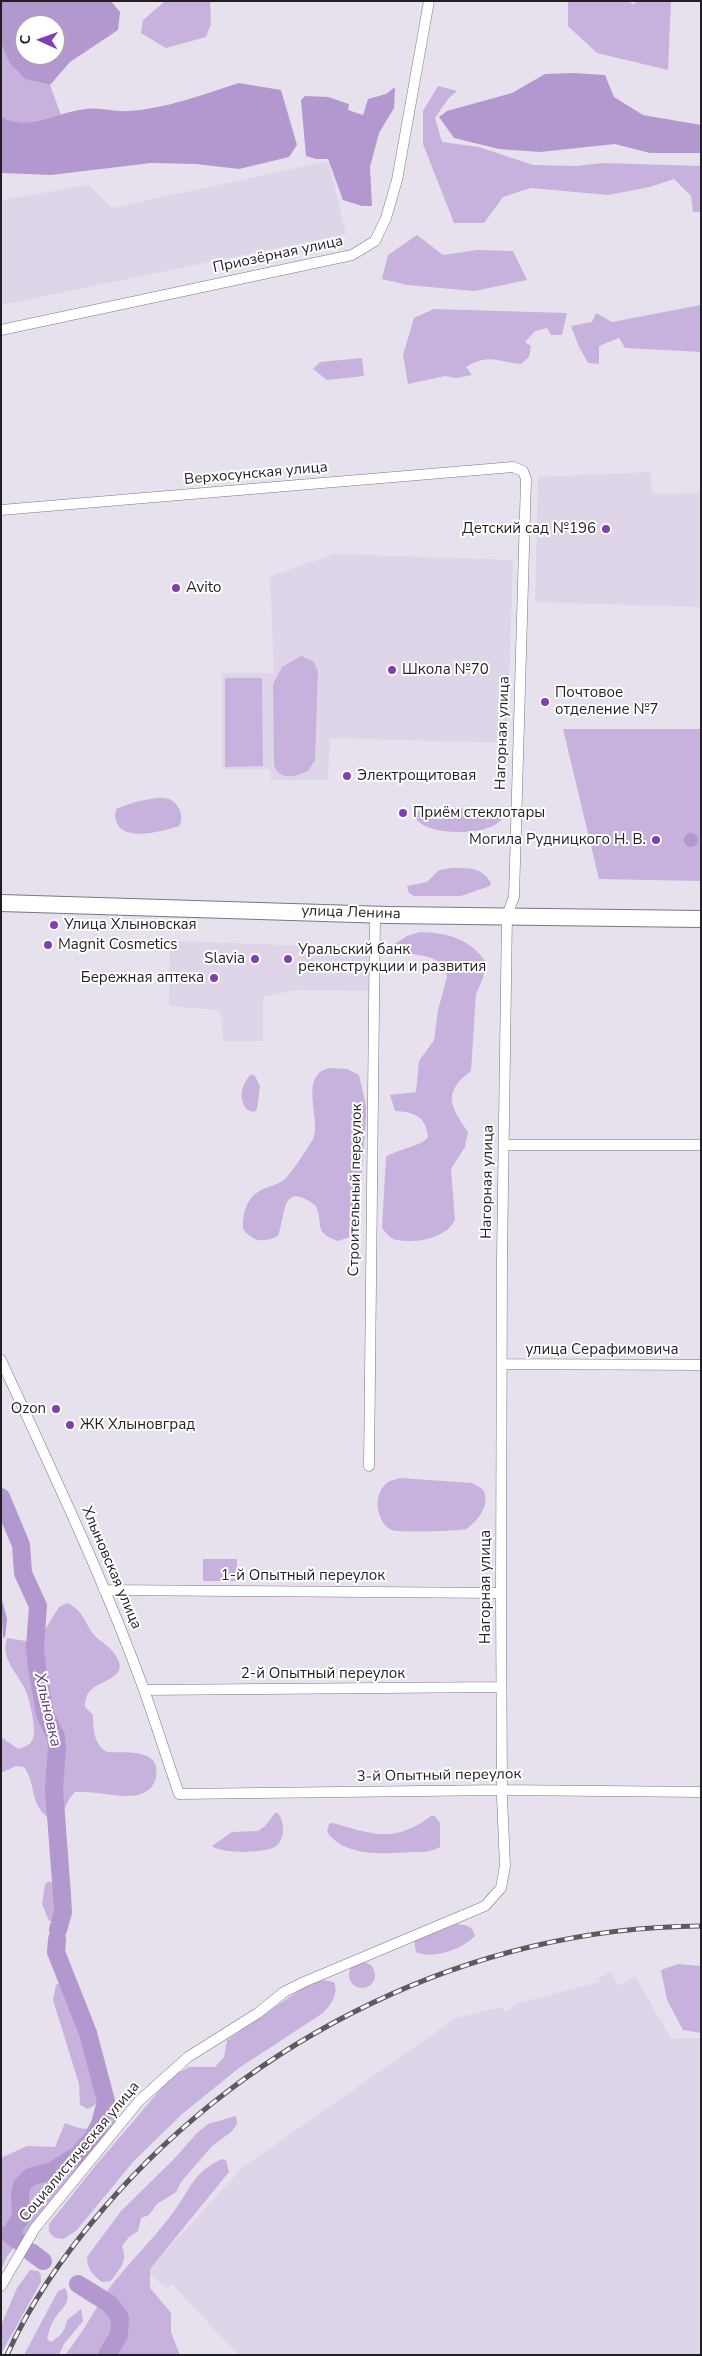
<!DOCTYPE html>
<meta charset="utf-8">
<style>
body{margin:0}
#map{position:relative;width:702px;height:2356px;overflow:hidden;background:#e7e1ee;font-family:"Nunito Sans",sans-serif}
canvas{display:block}
.frame{position:absolute;inset:0;border:2px solid #211f24;pointer-events:none}
.north{position:absolute;left:15px;top:15px;width:50px;height:50px;box-sizing:border-box;background:#fff;border:1px solid #a6a5a7;border-radius:50%;rotate:272deg;font-size:14px;font-weight:700;line-height:20px;text-align:center;color:#211f24}
.north::after{content:'';display:block;margin:auto;width:18px;height:22px;background:#803fb4;clip-path:polygon(50% 0,100% 100%,50% 72%,0 100%)}
</style>
<div id="map">
<canvas width="702" height="2356"></canvas>
<div class="frame"></div>
<div class="north">С</div>
</div>
<script>
const g = document.querySelector('canvas').getContext('2d');
g.lineJoin = 'round';
function paint(path, color) {
  g.fillStyle = color;
  g.fill(path, 'evenodd');
}
function stroke(path, color, width, dash) {
  g.strokeStyle = color;
  g.lineWidth = width;
  g.lineCap = dash ? 'butt' : 'round';
  g.setLineDash(dash || []);
  g.stroke(path);
}
function label(font, color, halo, rows, align = 'center') {
  g.font = font + ' "Nunito Sans",sans-serif';
  g.lineWidth = 4;
  g.setLineDash([]);
  g.textBaseline = 'middle';
  g.strokeStyle = halo;
  g.fillStyle = color;
  for (const [text, x, y, turn = 0] of rows) {
    g.save();
    g.translate(x, y);
    g.rotate((+turn || 0) * Math.PI / 180);
    g.textAlign = isNaN(turn) ? turn : align;
    if (halo) g.strokeText(text, 0, 0);
    g.fillText(text, 0, 0);
    g.restore();
  }
}
const built = new Path2D(`
 M328 161 346 234 1 305V200L89 185 112 208Z
 M650 472 652 494 701 493V607L535 602 538 477Z
 M335 554 513 560 507 743 330 738 328 780H271L270 769H222V673H274L270 576Z
 M170 941 371 948 370 991 296 990 263 997V1041H223L222 1017 218 1010 169 1006Z
 M611 1972 618 1986 635 1976 671 2039 701 2038V2355H238L172 2284 167 2289 147 2271 243 2167 456 2018 501 2007 505 2012 518 2003 600 1982 599 1978Z`);
const green = new Path2D(`
 M165 1H210L211 24 206 37 166 48 141 33 143 20Z
 M568 1H627L633 4 639 1H671L668 70 597 53 568 26Z
 M1 43C15 74 18 78 50 85L61 115C41 119 19 129 1 116Z
 M438 86 457 91 448 99 435 118 442 142 479 147 533 165 576 166 602 163 701 166V212H693L691 196 674 179 650 187 608 195 531 188 503 197 484 223H454L423 144V111Z
 M417 235 443 255 477 250 513 251 527 280 474 291 407 285 382 279 388 255Z
 M701 305V352L625 348 619 338 599 346V364L588 363 579 347 571 326 592 322 596 313 612 322Z
 M434 309 567 313 562 335H551L547 328 535 331 525 342 531 346 529 357 521 364C497 362 489 353 466 367L472 375 457 378 445 376 408 384 403 355 414 318Z
 M362 358 364 376 327 380 313 369 320 362Z
 M301 656 313 661 318 671 315 760 308 771C296 777 279 781 274 765L273 684 282 667Z
 M225 678H262L263 766 225 767Z
 M563 729H701V881L599 879Z
 M156 798C160 798 166 798 169 799 179 803 185 818 179 826 165 831 136 838 123 830 118 828 117 822 115 817L116 809 135 802Z
 M425 807 490 810 503 817C494 837 424 837 415 817L416 813Z
 M452 868C469 868 482 867 491 883L490 886 461 896H414L409 893 407 886 427 882 439 870Z
 M420 932C448 933 469 938 486 962L483 978 476 994 471 1071C442 1093 450 1106 468 1132L465 1147 451 1169 455 1220C447 1238 415 1244 397 1240 390 1239 386 1233 382 1228L386 1157C397 1149 423 1146 428 1137 426 1116 414 1112 395 1111L390 1095 416 1092 419 1061 434 1040 438 1010 447 977C443 950 411 958 393 949V945L407 936Z
 M330 1068 347 1069 359 1075 366 1106V1118L358 1223 353 1236 338 1241C313 1232 324 1227 316 1206 281 1179 286 1214 278 1236 264 1243 253 1242 243 1229 242 1216 246 1199 258 1192 266 1186 277 1186 285 1179 292 1173 306 1150 312 1141 324 1122 296 1075 330 1068Z
 M251 1074 255 1076 260 1086 257 1109 254 1112 247 1110C238 1098 241 1085 251 1074Z
 M400 1478 472 1483C475 1485 481 1487 483 1490 492 1504 476 1523 466 1529 457 1531 398 1533 392 1530 378 1524 373 1500 383 1487 387 1481 393 1480 400 1478Z
 M203 1559H237V1581H203Z
 M67 1603C85 1611 84 1624 96 1637 101 1642 109 1646 113 1652 133 1677 103 1679 91 1690 86 1694 85 1701 85 1707L93 1715C93 1730 94 1744 107 1752 125 1753 162 1748 156 1777 154 1786 149 1791 141 1794 124 1800 94 1790 75 1792L69 1799 61 1817 50 1819C28 1804 37 1784 24 1767L16 1766 1 1773V1737L18 1749C25 1747 31 1745 33 1738 37 1731 29 1697 25 1689 17 1673 0 1658 7 1638L26 1641 39 1639 59 1607Z
 M275 1813H278C285 1822 286 1842 273 1848 260 1853 223 1854 212 1846L232 1832 258 1831 265 1826Z
 M431 1816H435L440 1823V1847C429 1853 422 1852 410 1852 383 1854 345 1857 327 1832L329 1824 333 1823C374 1835 395 1843 431 1816Z
 M50 1881 53 1884C57 1895 62 1911 53 1921H49L42 1904 45 1884Z
 M457 1924C466 1925 473 1926 475 1936 463 1949 432 1960 416 1952L414 1940Z
 M349 1975a13 13 0 1 1 26 0a13 13 0 1 1-26 0Z
 M678 1964 701 1966V2033L683 2030 667 2000 661 1970Z
 M65 1979 71 1980 77 1986 106 2075C106 2090 102 2102 88 2109L80 2105 79 2084 53 2000 56 1985Z
 M323 1980 334 1982C339 1995 331 2004 323 2013L239 2068 181 2115 133 2162 76 2231 63 2239C54 2239 47 2234 49 2224L96 2165 171 2077 189 2067H215L224 2057 227 2040 307 1985Z
 M115 2102H120L122 2106 117 2121 7 2256 1 2271V2158L27 2146 55 2147 65 2123C95 2136 100 2126 115 2102Z
 M236 2116 237 2124 231 2132 212 2146 181 2182 176 2192 157 2204 149 2215 141 2218 138 2231 129 2237 122 2246C128 2262 120 2268 111 2281L102 2282C93 2275 87 2269 87 2257L121 2211 174 2159 197 2133 208 2124Z
 M222 2159 226 2160 229 2172 150 2269V2288L171 2313V2332L180 2355H65C81 2335 92 2315 105 2294 125 2266 151 2242 172 2214 190 2191 192 2172 222 2159Z
 M30 2270 38 2271 41 2275V2282L1 2354V2325L17 2288Z
 M65 2288C73 2304 61 2307 54 2320 50 2325 49 2333 47 2339L51 2342C61 2336 65 2331 67 2320L81 2309 83 2321 64 2344 59 2355H24L58 2291Z`);
const water = new Path2D(`
 M1 1H111L120 12 118 30 70 62 50 85 25 79 10 64 1 43ZM25 25H55V55H25Z
 M574 73 605 75 614 97 643 115 701 125V153H650L615 144 540 152 499 149 454 138 439 117 447 111 512 93 545 74Z
 M239 83 281 90 297 145 289 157 239 169 196 164 151 163 51 175 1 173V116C25 133 60 111 86 109 100 107 114 112 128 111 166 109 204 94 239 83Z
 M395 87 394 108 379 133 370 167 372 206H362L343 200 328 159H316L306 156 301 100 305 96 328 97 349 104 348 110 363 115 368 99 386 94Z
 M684 840a7 7 0 1 1 14 0a7 7 0 1 1-14 0Z
 M1 1596 7 1619 5 1637 3 1638Z`);
const stream = new Path2D(`
 M1 2227 10 2235`);
const river = new Path2D(`
 M1 1497 21 1545 23 1573 38 1606 35 1647 37 1667 45 1714 56 1737 57 1747 54 1789 62 1895 63 1912 58 1930
 M20 2242 10 2235 21 2217 20 2195 22 2185 30 2177 52 2171 78 2155 92 2139 100 2124 106 2101 88 2033 56 1952 57 1939
 M31 2252 43 2261
 M78 2284 110 2304 120 2318 119 2335 107 2355`);
const street = new Path2D(`
 M1 330 352 255 375 241 386 218 397 180 429 1
 M1 510 513 467 523 471 526 479 514 897 507 915 502 1258 501 1593 502 1797 505 1866 501 1888 485 1906 304 1982 284 1992 258 2013 188 2057 139 2101 35 2228 1 2286
 M504 1145H701
 M1 1360C51 1469 103 1577 144 1690 156 1724 167 1759 179 1794L502 1790 701 1792
 M503 1364 701 1365
 M369 1466 375 914
 M104 1590 501 1593
 M144 1690 501 1687`);
const primary = new Path2D(`
 M1 903 388 915 701 919`);
const rail = new Path2D(`
 M7 2355C31 2301 66 2252 104 2208 251 2036 474 1927 701 1926`);
const markers = [
 [606,529,5,"#803fb4"],
 [176,588,5,"#803fb4"],
 [392,670,5,"#803fb4"],
 [545,702,5,"#803fb4"],
 [347,776,5,"#803fb4"],
 [403,813,5,"#803fb4"],
 [656,840,5,"#803fb4"],
 [54,925,5,"#803fb4"],
 [48,945,5,"#803fb4"],
 [255,959,5,"#803fb4"],
 [288,959,5,"#803fb4"],
 [214,978,5,"#803fb4"],
 [56,1409,5,"#803fb4"],
 [70,1425,5,"#803fb4"]
];
const streetNames = [
 ["Приозёрная улица",278,255,-12],
 ["Верхосунская улица",256,474,-5],
 ["Нагорная улица",503,733,-88],
 ["улица Ленина",351,913,2],
 ["Нагорная улица",488,1182,-89],
 ["Строительный переулок",356,1190,-89],
 ["улица Серафимовича",602,1350],
 ["Хлыновская улица",111,1568,67],
 ["1-й Опытный переулок",303,1576],
 ["Нагорная улица",486,1587,-90],
 ["2-й Опытный переулок",323,1674],
 ["3-й Опытный переулок",439,1776,-1],
 ["Социалистическая улица",80,2152,-50]
];
const poiNames = [
 ["Детский сад №196",596,529,"right"],
 ["Avito",186,588],
 ["Школа №70",402,670],
 ["Почтовое",555,693],
 ["отделение №7",555,710],
 ["Электрощитовая",357,776],
 ["Приём стеклотары",413,813],
 ["Могила Рудницкого Н. В.",646,840,"right"],
 ["Улица Хлыновская",64,925],
 ["Magnit Cosmetics",58,945],
 ["Уральский банк",298,950],
 ["реконструкции и развития",298,967],
 ["Slavia",245,959,"right"],
 ["Бережная аптека",204,978,"right"],
 ["Ozon",46,1409,"right"],
 ["ЖК Хлыновград",80,1425]
];
const waterNames = [
 ["Хлыновка",47,1710,77]
];
paint(built, '#ded5e9');
paint(green, '#c7b2dd');
paint(water, '#b398cf');
stroke(stream, '#b398cf', 3);
stroke(river, '#b398cf', 18);
stroke(street, '#7b7681', 11);
stroke(primary, '#7b7681', 18);
stroke(street, '#fff', 10);
stroke(primary, '#fff', 16);
stroke(rail, '#5d5961', 5);
stroke(rail, '#fff', 3, [9]);
for (const [x, y, r, color] of markers) {
  const dot = new Path2D();
  dot.arc(x, y, r, 0, 2 * Math.PI);
  g.fillStyle = color;
  g.fill(dot);
  stroke(dot, '#fff', 2);
}
label('15px', '#211f24', '#fff', streetNames);
label('15px', '#211f24', '#fff', poiNames, 'left');
label('italic 16px', '#603c80', '#fff', waterNames);
</script>
